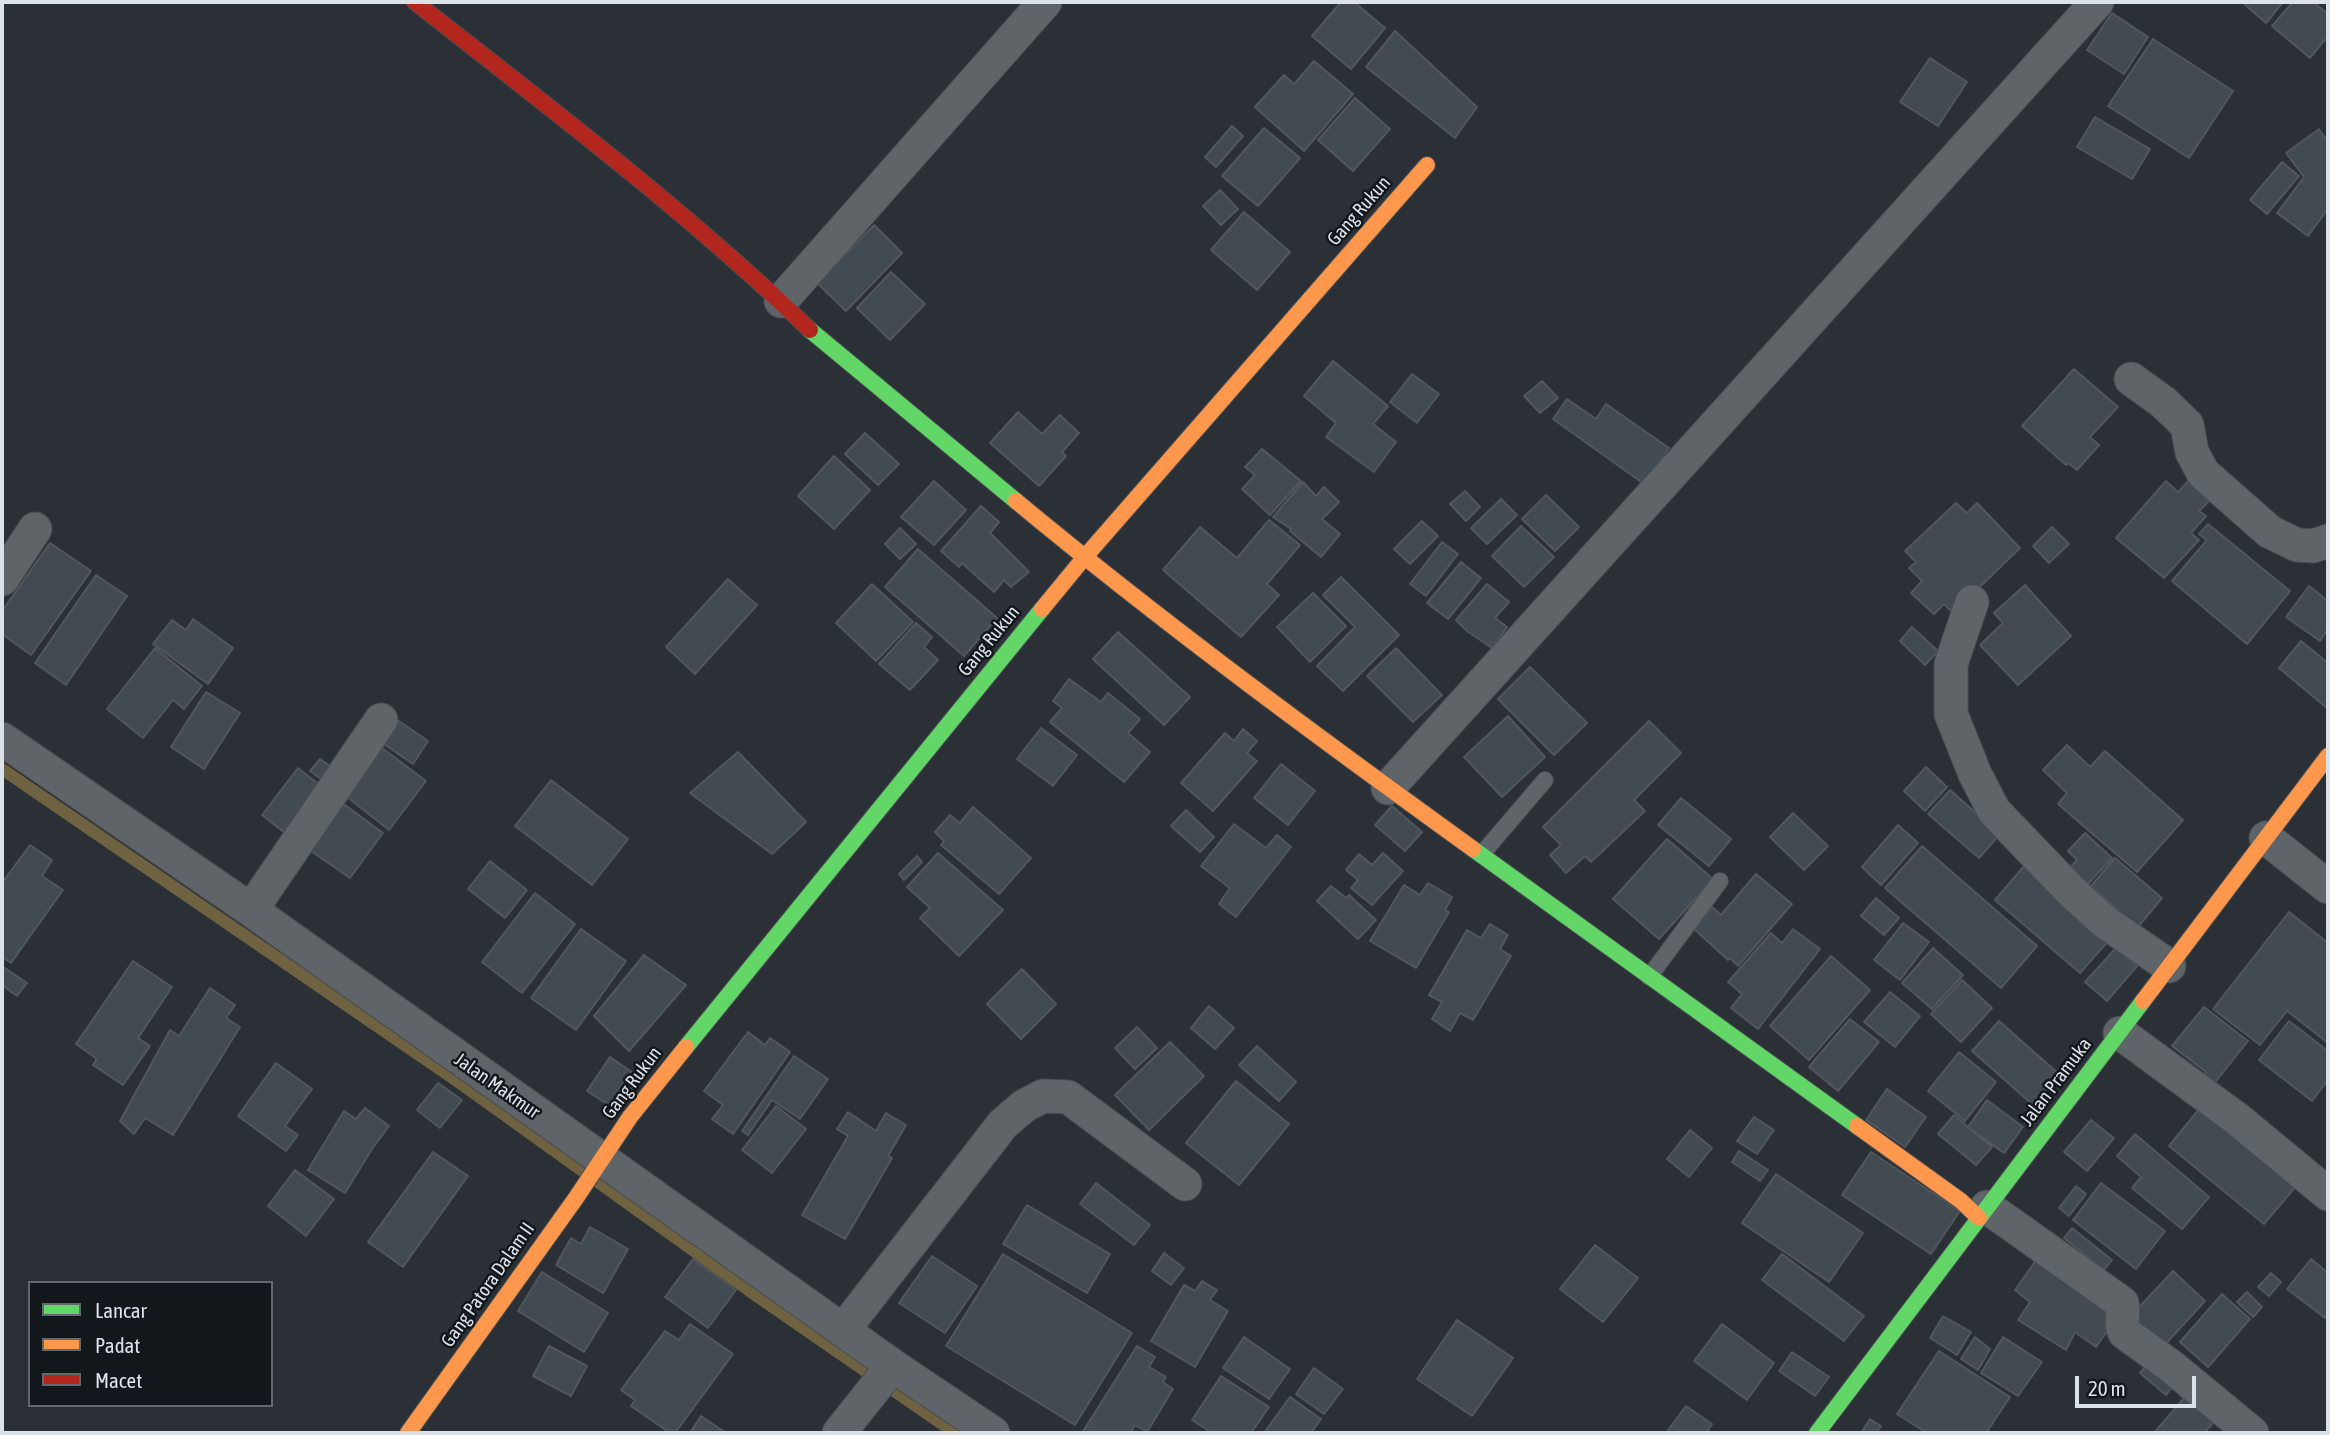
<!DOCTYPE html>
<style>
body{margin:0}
#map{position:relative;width:2330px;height:1435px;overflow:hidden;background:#2a3035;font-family:"Asap Condensed",sans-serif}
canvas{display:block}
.frame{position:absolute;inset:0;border:4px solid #dbe2e8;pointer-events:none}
.legend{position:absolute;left:28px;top:1281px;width:245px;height:126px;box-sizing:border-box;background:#12171c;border:2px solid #62686e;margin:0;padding:9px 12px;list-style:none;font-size:21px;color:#dbe2e8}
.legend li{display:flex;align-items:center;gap:14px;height:35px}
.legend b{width:35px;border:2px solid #62686e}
.scale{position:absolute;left:2075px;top:1376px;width:121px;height:32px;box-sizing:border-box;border:4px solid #dbe2e8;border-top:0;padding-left:9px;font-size:21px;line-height:24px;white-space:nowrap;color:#dbe2e8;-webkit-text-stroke:5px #12171c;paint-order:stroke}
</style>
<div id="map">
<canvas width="2330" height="1435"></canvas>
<div class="frame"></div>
<ul class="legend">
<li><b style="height:9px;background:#63d668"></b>Lancar</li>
<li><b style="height:9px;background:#ff974d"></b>Padat</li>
<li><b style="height:9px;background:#b3261e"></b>Macet</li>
</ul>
<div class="scale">20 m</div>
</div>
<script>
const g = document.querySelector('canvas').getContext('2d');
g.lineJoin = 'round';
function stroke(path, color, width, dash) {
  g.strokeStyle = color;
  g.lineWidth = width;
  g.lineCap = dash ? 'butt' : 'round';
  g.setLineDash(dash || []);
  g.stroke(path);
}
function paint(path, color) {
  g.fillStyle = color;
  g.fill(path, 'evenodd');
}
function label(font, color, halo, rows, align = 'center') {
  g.font = font + ' "Asap Condensed",sans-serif';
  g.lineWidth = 5;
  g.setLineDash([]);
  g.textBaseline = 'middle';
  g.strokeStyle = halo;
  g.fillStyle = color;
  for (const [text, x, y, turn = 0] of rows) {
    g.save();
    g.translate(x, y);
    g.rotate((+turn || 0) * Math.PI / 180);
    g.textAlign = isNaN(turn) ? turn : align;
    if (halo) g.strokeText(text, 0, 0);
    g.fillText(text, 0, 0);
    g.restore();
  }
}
const stream = new Path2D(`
 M2 769 457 1081 761 1299 955 1433`);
const building = new Path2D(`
 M1341 2H1354L1385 28 1351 69 1312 36Z
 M2242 2H2283L2266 23Z
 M2293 2H2313L2328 14V36L2310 58 2272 26Z
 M2112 13 2148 37 2124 74 2087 50Z
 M1395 31 1477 107 1455 138 1366 67Z
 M2153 39 2233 91 2189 158 2108 106Z
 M1930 58 1967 82 1938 126 1900 102Z
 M1314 61 1353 94 1304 151 1255 107 1284 75 1294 84Z
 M1355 98 1390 129 1353 171 1318 140Z
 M2095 117 2150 149 2132 179 2077 147Z
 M1232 126 1243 136 1216 167 1205 157Z
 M1264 128 1300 158 1258 206 1222 176Z
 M2319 129 2328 142V209L2308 236 2277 213 2304 177 2286 153Z
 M2282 162 2299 176 2267 214 2250 200Z
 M1220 190 1238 209 1221 225 1203 206Z
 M1244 212 1290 252 1257 290 1211 250Z
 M874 225 902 253 846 311 817 283Z
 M891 272 925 304 890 340 857 308Z
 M1333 361 1388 406 1373 424 1396 442 1374 472 1326 437 1336 423 1304 396Z
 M2074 369 2118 407 2090 437 2099 445 2077 470 2068 463 2066 465 2022 426Z
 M1412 374 1439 394 1417 423 1390 402Z
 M1542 381 1558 398 1540 413 1524 396Z
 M1567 399 1596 419 1606 404 1669 448 1644 484 1553 419Z
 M1018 412 1042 434 1060 415 1079 433 1062 452 1066 456 1039 486 990 443Z
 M865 433 899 464 878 485 845 454Z
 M1262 449 1301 481 1270 515 1242 489 1255 475 1245 467Z
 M834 456 870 490 834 529 798 496Z
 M2191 478 2212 498 2199 511 2206 516 2191 533 2199 540 2164 578 2116 538 2166 481 2178 492Z
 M934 481 966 510 934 545 901 517Z
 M1303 482 1316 496 1324 487 1339 502 1322 519 1340 534 1321 557 1290 531 1291 529 1273 517Z
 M1465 491 1480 507 1466 521 1450 504Z
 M1546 495 1579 527 1555 551 1522 519Z
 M1501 499 1517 515 1487 544 1471 528Z
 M1956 503 1967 513 1977 503 2020 548 1953 613 1944 604 1934 614 1911 593 1922 581 1909 568 1916 562 1905 551Z
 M981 506 999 522 990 533 1029 572 1011 587 1004 580 994 592 962 563 959 567 941 551Z
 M1269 520 1300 545 1267 584 1279 595 1241 637 1163 570 1200 527 1237 558Z
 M1422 521 1438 536 1410 564 1394 549Z
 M2208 524 2290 591 2247 644 2172 581 2207 540 2199 534Z
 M1521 526 1554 557 1524 587 1492 556Z
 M2052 527 2069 544 2049 563 2033 546Z
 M900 528 916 544 900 559 885 544Z
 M1442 542 1458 554 1426 596 1410 584Z
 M50 543 91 571 31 655 2 634V611Z
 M918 549 997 618 964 656 885 587Z
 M1461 562 1481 578 1448 619 1427 603Z
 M96 575 127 596 66 685 35 663Z
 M1341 577 1399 635 1343 691 1317 666 1355 627 1323 595Z
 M728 579 757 605 695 674 666 647Z
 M872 584 913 622 876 661 836 623Z
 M1487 584 1509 602 1495 618 1507 627 1492 648 1467 631 1456 620Z
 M2025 585 2071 636 2018 685 1980 645 2003 623 1994 613Z
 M2309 586 2328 601V629L2320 641 2286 617Z
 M1313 593 1346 626 1310 662 1277 627Z
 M193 619 233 648 208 684 153 644 172 620 186 630Z
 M916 623 932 637 924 647 938 660 910 690 879 664Z
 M1912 627 1938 651 1925 665 1900 641Z
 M1118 632 1190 697 1164 725 1093 659Z
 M2301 641 2328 663V709L2279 668Z
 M155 648 202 686 184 709 173 700 143 738 107 709Z
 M1396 648 1442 695 1413 722 1367 676Z
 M1530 667 1587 723 1554 755 1498 699Z
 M1069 679 1101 702 1108 693 1140 719 1128 733 1150 752 1124 782 1050 722 1062 708 1053 701Z
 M206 692 240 713 204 769 171 747Z
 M1508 716 1545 757 1502 797 1464 757Z
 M399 721 428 741 413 764 384 744Z
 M1649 721 1681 753 1634 800 1645 811 1591 862 1585 856 1566 873 1550 855 1561 845 1543 827Z
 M1041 728 1077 755 1053 786 1017 759Z
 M1243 729 1257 741 1247 753 1257 761 1213 811 1181 783 1225 733 1234 741Z
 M374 742 426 781 389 830 337 789Z
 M2067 745 2090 767 2105 751 2183 820 2137 872 2058 804 2067 793 2043 770Z
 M738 752 806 822 772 854 690 793Z
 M320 759 340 773 331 786 310 771Z
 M1281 764 1315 791 1288 825 1254 798Z
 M1926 767 1947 787 1925 811 1904 791Z
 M298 768 326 790 290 837 262 815Z
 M551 780 628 839 592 885 515 826Z
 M1950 790 2000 834 1979 858 1928 814Z
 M1681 798 1731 839 1709 866 1658 825Z
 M341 802 383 833 350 878 308 849Z
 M1392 806 1422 832 1405 851 1375 825Z
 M973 807 1031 858 999 894 941 845 944 841 935 832 950 815 960 823Z
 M1186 810 1214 837 1200 852 1171 826Z
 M1793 813 1828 846 1804 870 1770 837Z
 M1234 824 1266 848 1277 835 1291 847 1236 917 1219 904 1230 888 1201 866Z
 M1898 825 1918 843 1881 885 1862 867Z
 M2085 833 2112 858 2085 887 2068 870 2077 860 2068 851Z
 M1667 839 1713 879 1659 939 1613 899Z
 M30 845 52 860 42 876 63 890 11 963 2 957V883Z
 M1922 846 2037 946 2001 988 1885 888Z
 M938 853 1003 910 959 956 920 918 930 908 907 887Z
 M1383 853 1403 871 1372 905 1351 888 1358 880 1346 870 1359 854 1372 865Z
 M917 856 922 862 904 880 899 874Z
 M2115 858 2162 898 2138 927 2091 886Z
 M490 861 527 890 505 918 468 889Z
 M2025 865 2110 939 2080 973 1995 900Z
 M1756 874 1792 904 1738 966 1730 958 1728 960 1693 928 1712 907 1721 915Z
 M1428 883 1452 897 1445 910 1449 912 1416 968 1370 941 1404 885 1420 895Z
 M1331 886 1346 898 1349 895 1376 920 1358 939 1317 901Z
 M535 893 575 924 522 993 482 962Z
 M1876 898 1899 918 1884 935 1861 916Z
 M2289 912 2328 943V1043L2287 1011 2260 1045 2213 1009Z
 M1903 923 1929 942 1900 980 1874 960Z
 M1490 924 1508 935 1500 949 1511 956 1473 1020 1460 1013 1450 1031 1432 1019 1442 1002 1429 995 1467 930 1481 938Z
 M581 929 626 961 576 1030 531 998Z
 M1793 929 1820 949 1758 1029 1731 1008 1742 994 1728 982 1771 933 1782 943Z
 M1933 948 1963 975 1932 1009 1902 983Z
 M2116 948 2137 966 2107 1001 2085 982Z
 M644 955 686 985 629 1051 594 1016Z
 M1831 956 1870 990 1809 1060 1770 1026Z
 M133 961 172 987 138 1038 150 1046 123 1085 93 1065 97 1059 76 1044Z
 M2 966 27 983 17 996 2 985Z
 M1022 969 1056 1004 1021 1039 987 1004Z
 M1962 980 1992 1008 1961 1042 1931 1014Z
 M210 988 235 1005 226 1018 240 1027 173 1135 145 1118 134 1134 120 1121 170 1030 179 1036Z
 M1890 992 1920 1016 1895 1047 1864 1022Z
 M1209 1006 1234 1028 1215 1049 1191 1028Z
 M2204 1007 2248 1041 2208 1091 2198 1082 2206 1072 2172 1046Z
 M1850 1019 1879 1042 1838 1091 1809 1067Z
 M1999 1021 2060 1075 2033 1105 1972 1051Z
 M2289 1021 2328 1051V1080L2312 1101 2259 1060Z
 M1137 1027 1157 1048 1135 1069 1115 1048Z
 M748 1032 765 1045 770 1038 790 1052 733 1134 712 1119 723 1105 704 1091Z
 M1170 1042 1204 1076 1149 1130 1115 1095Z
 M1257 1046 1296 1082 1279 1101 1239 1065Z
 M1959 1052 1996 1082 1965 1121 1928 1091Z
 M794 1056 828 1079 800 1119 772 1100 748 1135 742 1131Z
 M610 1057 642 1079 619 1112 587 1091Z
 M276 1063 312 1089 285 1126 298 1135 286 1151 238 1116Z
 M1236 1081 1289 1124 1239 1185 1186 1143Z
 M438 1083 462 1100 440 1128 417 1110Z
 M1887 1089 1926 1117 1905 1147 1866 1120Z
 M1987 1100 2023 1127 2004 1153 1968 1127Z
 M776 1106 806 1129 772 1173 742 1150Z
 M365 1108 389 1126 372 1149 345 1193 308 1170 344 1111 356 1119Z
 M2200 1108 2296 1186 2264 1224 2169 1146Z
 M848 1112 876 1131 886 1113 906 1125 888 1156 892 1158 845 1239 802 1215 848 1136 837 1129Z
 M1954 1115 1992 1147 1976 1165 1938 1134Z
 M1754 1117 1774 1130 1757 1154 1737 1141Z
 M2091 1120 2114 1138 2087 1171 2064 1152Z
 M1690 1130 1712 1148 1689 1177 1667 1159Z
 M2135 1134 2209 1197 2182 1229 2132 1188 2141 1177 2117 1156Z
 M1739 1151 1768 1170 1760 1181 1732 1162Z
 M433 1152 468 1176 403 1267 368 1242Z
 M1871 1152 1960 1211 1931 1254 1842 1195Z
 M295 1170 334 1199 306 1236 268 1206Z
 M1776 1174 1863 1233 1829 1282 1742 1223Z
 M1096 1183 1150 1225 1134 1245 1080 1204Z
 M2101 1183 2165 1231 2136 1269 2073 1220Z
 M2076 1186 2086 1194 2069 1216 2059 1208Z
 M1027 1205 1110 1254 1087 1293 1003 1244Z
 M590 1227 628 1249 603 1293 556 1265 571 1238 581 1244Z
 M2072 1228 2112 1260 2104 1270 2064 1238Z
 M1595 1245 1638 1278 1603 1322 1560 1289Z
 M1164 1253 1184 1268 1171 1285 1152 1271Z
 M1003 1254 1132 1333 1075 1425 946 1346Z
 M1782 1254 1864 1316 1844 1341 1762 1280Z
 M932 1256 977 1286 945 1333 899 1303Z
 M2039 1256 2120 1313 2096 1347 2075 1332 2066 1350 2018 1320 2030 1302 2015 1290Z
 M693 1259 736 1290 708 1328 665 1297Z
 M2311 1259 2328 1273V1315L2325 1318 2287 1289Z
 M2173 1271 2205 1301 2161 1349 2129 1318Z
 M542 1272 608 1313 584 1352 518 1311Z
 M2271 1273 2281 1282 2269 1296 2258 1287Z
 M1202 1281 1217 1290 1210 1300 1228 1311 1195 1367 1151 1341 1184 1285 1195 1291Z
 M2247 1292 2262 1307 2253 1317 2237 1302Z
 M2222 1294 2250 1319 2208 1367 2180 1342Z
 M1943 1316 1971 1332 1957 1355 1930 1338Z
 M1457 1320 1513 1358 1472 1416 1417 1379Z
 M690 1324 733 1354 675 1433H670L631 1406 635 1400 621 1390 665 1331 679 1340Z
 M1722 1324 1774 1363 1747 1400 1694 1361Z
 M1244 1337 1290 1369 1269 1399 1223 1368Z
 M1975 1337 1990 1349 1978 1370 1961 1359Z
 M2003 1337 2042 1362 2018 1396 1981 1373Z
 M549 1346 587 1366 571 1396 533 1376Z
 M1137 1346 1155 1357 1149 1367 1166 1377 1163 1382 1173 1389 1147 1432 1135 1425 1130 1433H1082Z
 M1939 1351 2010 1397 1986 1433H1927L1897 1414Z
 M1792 1352 1829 1377 1815 1396 1779 1371Z
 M2155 1355 2180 1377 2166 1395 2140 1373Z
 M1314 1368 1343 1389 1324 1414 1296 1394Z
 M1221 1376 1269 1407 1251 1433H1212L1192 1420Z
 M1290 1397 1321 1419 1311 1433H1264Z
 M2184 1398 2214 1422 2204 1433H2154Z
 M1686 1406 1712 1424 1706 1433H1666Z
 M701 1416 726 1433H690Z
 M1870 1419 1881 1426 1876 1433H1861Z`);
const lane = new Path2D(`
 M1481 855 1545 780
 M1649 977 1720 881`);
const street = new Path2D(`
 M781 301 1045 2
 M2131 379 2163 402 2187 425 2192 452 2203 473 2270 532 2297 545 2313 546 2328 541
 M2 579 35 529
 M1972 602 1951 664V714L1975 774 1994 811 2071 891 2105 922 2169 966
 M2 739 251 910 896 1368 993 1433
 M1388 788 2097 2
 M2266 838 2328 887
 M251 910 381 720
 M2120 1033 2236 1118 2328 1194
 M1987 1207 2122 1303C2125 1314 2119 1323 2125 1333L2172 1367 2252 1433
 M844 1329 1003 1124 1024 1106 1043 1096 1068 1097 1185 1184
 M839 1433 886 1374 896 1368`);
const fast = new Path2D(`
 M810 330 1016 501
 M1473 849 1857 1126
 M686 1047 1042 609
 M1817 1433 2143 1001`);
const slow = new Path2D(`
 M1016 501C1163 623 1318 737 1473 849
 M1042 609 1084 558 1427 165
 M2143 1001 2328 756
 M1857 1126 1961 1201 1979 1218
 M408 1433 576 1198 630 1117 686 1047`);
const jam = new Path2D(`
 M415 2C550 108 686 211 810 330`);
const streetNames = [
 ["Gang Rukun",1359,211,-49],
 ["Gang Rukun",989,641,-51],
 ["Jalan Pramuka",2056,1082,-53],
 ["Gang Rukun",632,1083,-53],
 ["Jalan Makmur",497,1086,35],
 ["Gang Patora Dalam II",488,1285,-55]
];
stroke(stream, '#6e6241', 12);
paint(building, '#424b52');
stroke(building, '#52575b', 2);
stroke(lane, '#484d51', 18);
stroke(street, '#484d51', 35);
stroke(fast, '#484d51', 18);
stroke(slow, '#484d51', 18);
stroke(jam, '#484d51', 18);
stroke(lane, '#5f6468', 16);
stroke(street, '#5f6468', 33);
stroke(fast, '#63d668', 16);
stroke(slow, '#ff974d', 16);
stroke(jam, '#b3261e', 16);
label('19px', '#dbe2e8', '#12171c', streetNames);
</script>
